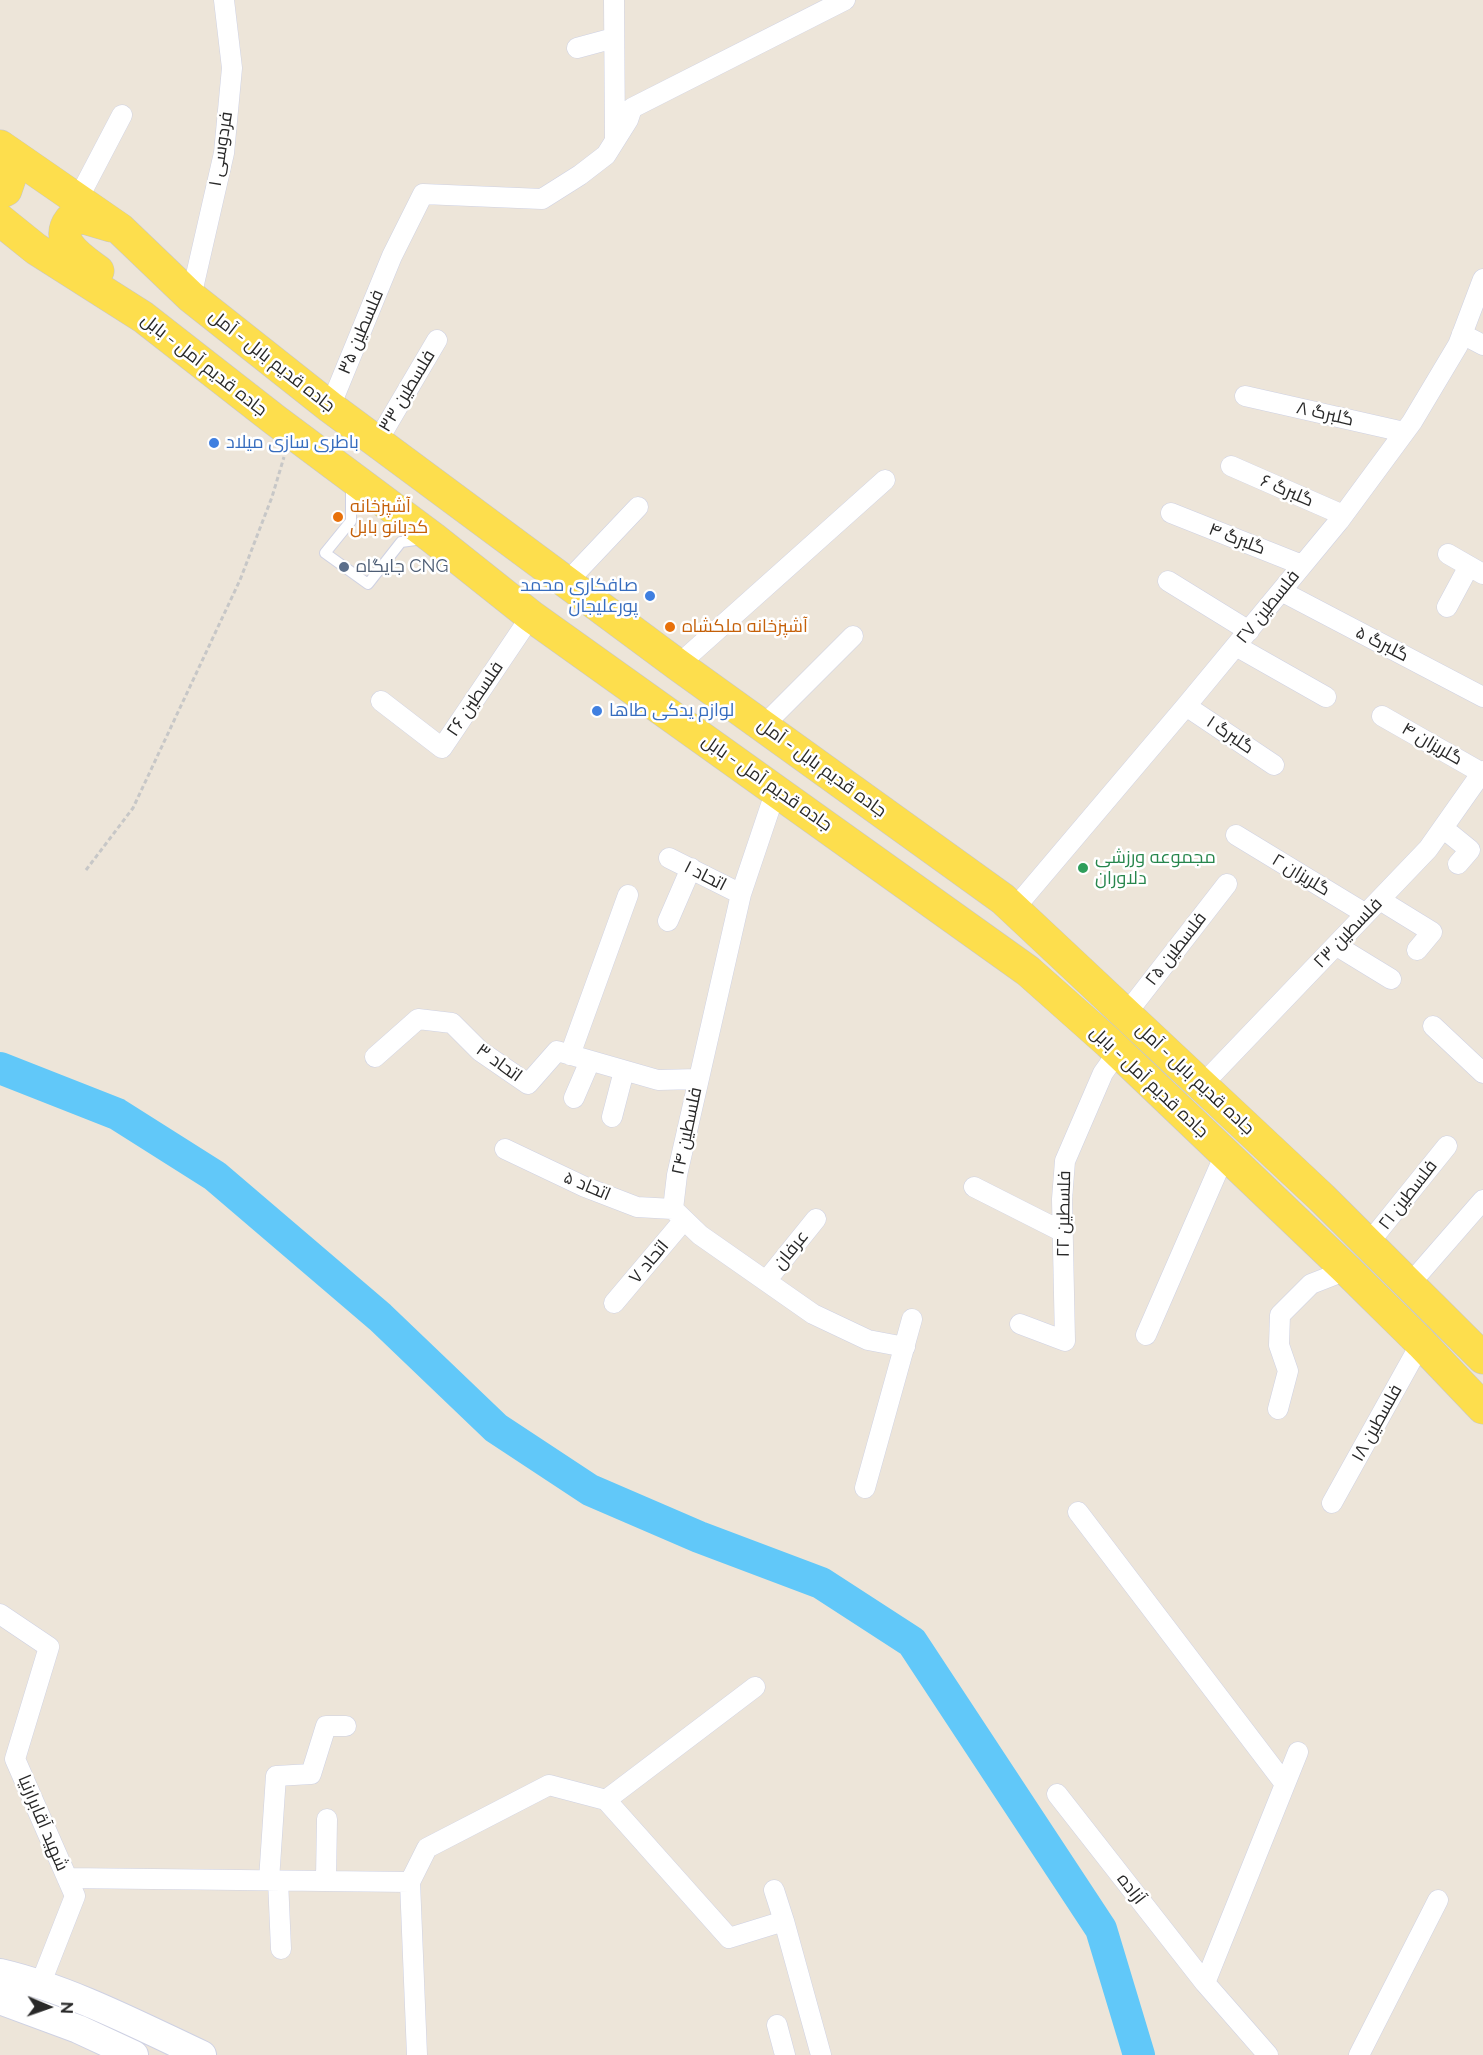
<!DOCTYPE html>
<meta charset="utf-8">
<style>
body{margin:0}
#map{position:relative;width:1483px;height:2055px;overflow:hidden;background:#ede5d9;font-family:Raleway,sans-serif}
canvas{display:block}
.north{position:absolute;left:18px;top:1977px;width:60px;height:60px;-webkit-text-stroke:4px #fff;paint-order:stroke;rotate:92deg;font-size:16px;font-weight:700;line-height:24px;text-align:center;color:#292929}
.north::after{content:'';display:block;margin:auto;width:21px;height:27px;background:#292929;clip-path:polygon(50% 0,100% 100%,50% 72%,0 100%)}
</style>
<div id="map">
<canvas width="1483" height="2055"></canvas>
<div class="north">N</div>
</div>
<script>
const g = document.querySelector('canvas').getContext('2d');
g.lineJoin = 'round';
function stroke(path, color, width, dash) {
  g.strokeStyle = color;
  g.lineWidth = width;
  g.lineCap = dash ? 'butt' : 'round';
  g.setLineDash(dash || []);
  g.stroke(path);
}
function label(font, color, halo, rows, align = 'center') {
  g.font = font + ' Raleway,Cairo,sans-serif';
  g.lineWidth = 5;
  g.setLineDash([]);
  g.textBaseline = 'middle';
  g.strokeStyle = halo;
  g.fillStyle = color;
  for (const [text, x, y, turn = 0] of rows) {
    g.save();
    g.translate(x, y);
    g.rotate((+turn || 0) * Math.PI / 180);
    g.textAlign = isNaN(turn) ? turn : align;
    if (halo) g.strokeText(text, 0, 0);
    g.fillText(text, 0, 0);
    g.restore();
  }
}
const river = new Path2D(`
 M0 1068 117 1114 215 1176 380 1317 496 1428 590 1490 699 1537 821 1583 912 1642 1101 1929 1139 2055`);
const path = new Path2D(`
 M86 870 133 808 240 580 272 497 284 457`);
const service = new Path2D(`
 M351 483V521L325 553 368 584 401 542 423 539`);
const minor = new Path2D(`
 M614 0 615 140
 M577 48 614 38
 M78 199 122 115
 M191 297 224 153 232 68 224 0
 M1462 334 1483 345
 M1245 396 1404 432
 M330 407 392 256 423 194 542 199 580 175 606 155 628 120 632 108 845 0
 M377 442 437 340
 M1231 466 1343 515
 M1171 513 1302 565
 M1448 554 1483 574
 M1168 581 1249 631
 M567 582 638 507
 M1281 591 1483 697
 M1447 607 1469 566
 M1236 646 1326 697
 M678 665 885 480
 M381 701 442 748 531 616
 M1186 706 1274 765
 M1382 716 1482 773
 M764 725 853 636
 M776 790 741 894 677 1175 673 1209 700 1235 813 1314 868 1340 905 1347
 M1443 828 1470 850 1458 864
 M1236 835 1366 914
 M669 858 741 894
 M1380 900 1432 932 1417 950
 M1014 909 1186 706 1339 521 1412 422 1458 345 1483 279
 M668 921 691 868
 M1337 946 1391 979
 M1126 1014 1227 884
 M1433 1026 1483 1073
 M570 1055 628 895
 M375 1057 418 1019 452 1023 480 1051 528 1084 557 1051 658 1080 698 1079
 M1202 1085 1428 849 1483 771
 M574 1098 590 1061
 M612 1117 624 1071
 M505 1149 585 1187 637 1207 673 1209
 M974 1187 1063 1232
 M1368 1244 1447 1146
 M766 1281 816 1219
 M1409 1285 1483 1200
 M614 1303 684 1220
 M1020 1324 1065 1341 1062 1199 1065 1161 1103 1073 1118 1052
 M1146 1335 1225 1154
 M1278 1409 1288 1371 1279 1345 1280 1315 1311 1284 1347 1270
 M865 1488 912 1319
 M1332 1503 1421 1343
 M1078 1512 1285 1784
 M0 1614 49 1647 15 1759 75 1896 40 1985
 M1057 1794 1205 1983
 M606 1800 729 1938 784 1921 821 2055
 M67 1878 410 1882 417 2055
 M326 1879 327 1819
 M269 1880 276 1776 311 1774 326 1726H346
 M278 1880 281 1949
 M410 1882 427 1848 549 1785 606 1800 755 1687
 M774 1890 784 1921
 M777 2025 785 2055
 M1268 2055 1205 1983 1298 1752
 M1359 2055 1438 1900`);
const secondary = new Path2D(`
 M0 1973C69 1989 138 2025 202 2055
 M0 2000 78 2029 134 2055`);
const primary = new Path2D(`
 M0 146 120 229 191 297 330 407 678 665 1003 899 1322 1198 1483 1358
 M0 159 10 178 6 190 0 193
 M0 220 36 249 143 317 275 420 433 538 531 616 1028 971 1109 1043 1347 1270 1421 1343 1483 1408
 M98 271C82 259 53 242 70 220L84 218 111 226`);
const markers = [
 [214,443,6,"#3f7fe0"],
 [338,517,6,"#e8710a"],
 [344,567,6,"#5c6f8a"],
 [650,596,6,"#3f7fe0"],
 [670,627,6,"#e8710a"],
 [597,711,6,"#3f7fe0"],
 [1083,868,6,"#2e9e5b"]
];
const streetNames = [
 ["فردوسی ۱",221,149,-81],
 ["فلسطین ۳۵",361,332,-67],
 ["جاده قدیم بابل - آمل",272,361,38],
 ["جاده قدیم آمل - بابل",204,365,38],
 ["فلسطین ۳۳",407,391,-59],
 ["گلبرگ ۸",1325,414,13],
 ["گلبرگ ۶",1287,491,23],
 ["گلبرگ ۴",1237,539,21],
 ["فلسطین ۲۷",1268,607,-51],
 ["گلبرگ ۵",1382,644,27],
 ["فلسطين ٢۶",475,699,-56],
 ["گلبرگ ۱",1230,735,34],
 ["گلریزان ۴",1432,744,30],
 ["جاده قدیم بابل - آمل",822,768,36],
 ["جاده قدیم آمل - بابل",767,783,35],
 ["گلریزان ۲",1301,875,31],
 ["اتحاد ۱",705,876,27],
 ["فلسطین ۲۳",1348,933,-46],
 ["فلسطین ۲۵",1176,949,-52],
 ["اتحاد ۳",499,1063,36],
 ["جاده قدیم بابل - آمل",1195,1079,43],
 ["جاده قدیم آمل - بابل",1149,1082,43],
 ["فلسطین ۲۴",687,1131,-78],
 ["اتحاد ۵",587,1186,23],
 ["فلسطین ۲۱",1408,1195,-52],
 ["فلسطین ۲۲",1064,1214,-89],
 ["عرفان",791,1250,-51],
 ["اتحاد ۷",649,1262,-50],
 ["فلسطین ۱۸",1377,1423,-61],
 ["شهید آقابرارنیا",43,1823,67],
 ["آزاده",1131,1889,52]
];
const shopNames = [
 ["باطری سازی میلاد",226,443],
 ["صافکاری محمد",638,586,"right"],
 ["پورعلیجان",638,607,"right"],
 ["لوازم یدکی طاها",609,711]
];
const foodNames = [
 ["آشپزخانه",350,507],
 ["کدبانو بابل",350,528],
 ["آشپزخانه ملکشاه",682,627]
];
const serviceNames = [
 ["جایگاه CNG",356,567]
];
const leisureNames = [
 ["مجموعه ورزشی",1095,858],
 ["دلاوران",1095,879]
];
stroke(river, '#61c8f9', 32);
stroke(service, '#ced1e3', 12);
stroke(minor, '#ced1e3', 21);
stroke(secondary, '#ced1e3', 30);
stroke(primary, '#c7c7c7', 33);
stroke(path, '#c7c7c7', 3, [4.5, 3]);
stroke(service, '#fff', 10);
stroke(minor, '#fff', 20);
stroke(secondary, '#fff', 28);
stroke(primary, '#fdde4d', 32);
for (const [x, y, r, color] of markers) {
  const dot = new Path2D();
  dot.arc(x, y, r, 0, 2 * Math.PI);
  g.fillStyle = color;
  g.fill(dot);
  stroke(dot, '#fff', 2);
}
label('18px', '#292929', '#fff', streetNames);
label('18px', '#366cbe', '#fff', shopNames, 'left');
label('18px', '#c56008', '#fff', foodNames, 'left');
label('18px', '#4e5e75', '#fff', serviceNames, 'left');
label('18px', '#27864d', '#fff', leisureNames, 'left');
</script>
